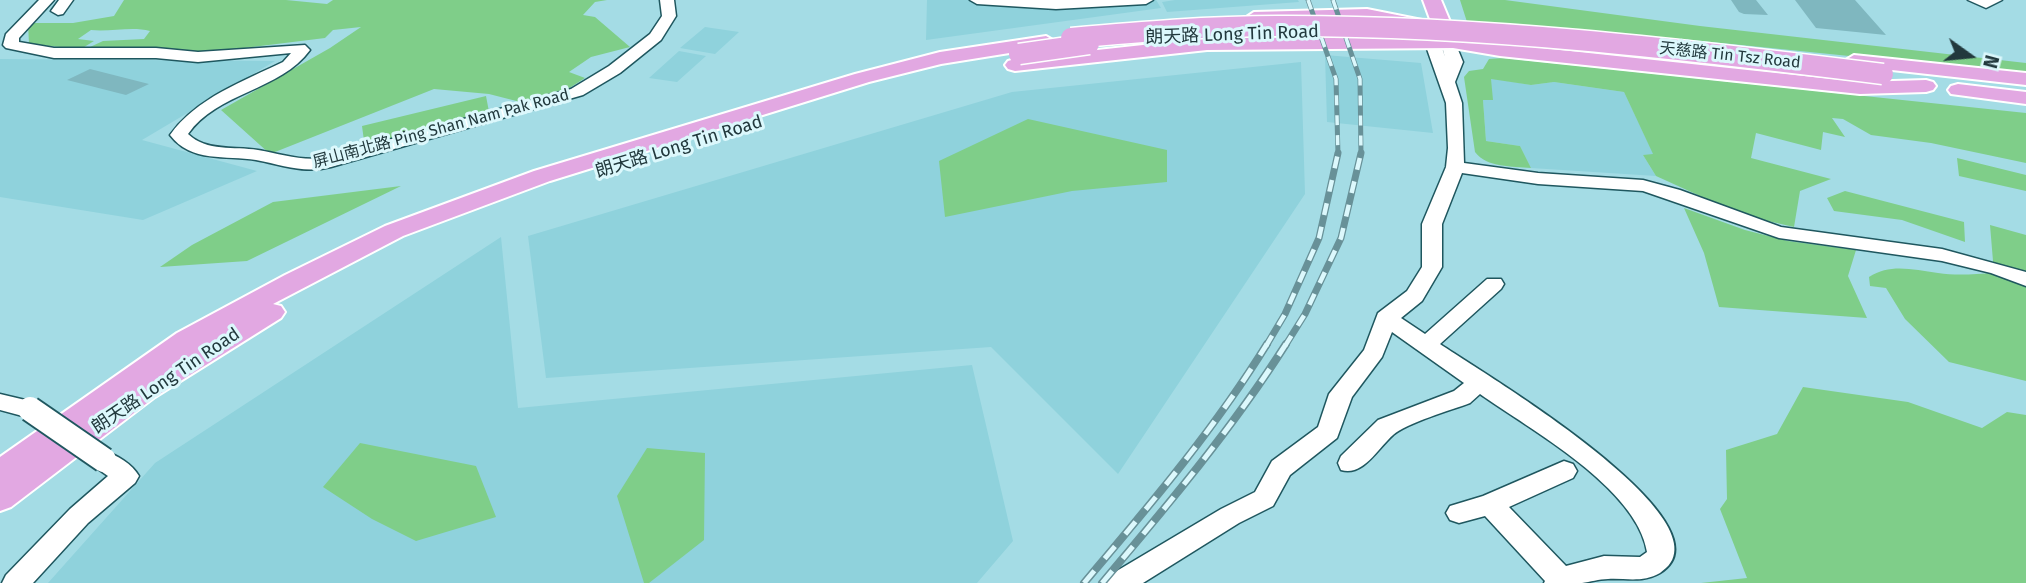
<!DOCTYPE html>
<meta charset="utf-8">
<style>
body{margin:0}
#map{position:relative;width:2026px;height:583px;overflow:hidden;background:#a4dce5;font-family:"Fira Sans",sans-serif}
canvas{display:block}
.north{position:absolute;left:1935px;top:21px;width:70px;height:70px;-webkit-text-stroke:5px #dcf8fc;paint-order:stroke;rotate:105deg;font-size:19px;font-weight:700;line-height:28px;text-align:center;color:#22393d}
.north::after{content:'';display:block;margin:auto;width:24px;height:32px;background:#22393d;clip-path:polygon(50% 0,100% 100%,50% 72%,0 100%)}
</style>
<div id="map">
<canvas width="2026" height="583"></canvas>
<div class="north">N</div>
</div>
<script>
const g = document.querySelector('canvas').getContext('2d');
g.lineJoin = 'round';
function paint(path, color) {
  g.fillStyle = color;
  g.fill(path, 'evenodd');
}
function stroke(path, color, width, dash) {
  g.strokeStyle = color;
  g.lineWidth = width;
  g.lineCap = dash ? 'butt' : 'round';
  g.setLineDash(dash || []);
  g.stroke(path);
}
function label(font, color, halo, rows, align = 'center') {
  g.font = font + ' "Fira Sans","Noto Sans TC",sans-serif';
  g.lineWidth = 6;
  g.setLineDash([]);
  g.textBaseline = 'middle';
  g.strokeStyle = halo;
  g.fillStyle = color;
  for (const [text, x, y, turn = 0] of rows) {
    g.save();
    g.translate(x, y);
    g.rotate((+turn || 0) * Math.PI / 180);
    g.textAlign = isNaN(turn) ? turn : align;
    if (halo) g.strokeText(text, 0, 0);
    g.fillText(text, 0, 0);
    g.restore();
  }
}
const built = new Path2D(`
 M927 0H1156L1161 8 926 40Z
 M1175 0H1298L1299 2 1167 12 1162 2Z
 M705 27 739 32 715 54 680 48Z
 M679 51 706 56 677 82 649 78Z
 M1325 55 1421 63 1433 133 1327 122Z
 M0 59 275 61 142 140 257 171 143 220 0 197Z
 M1301 62 1305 194 1118 474 991 347 546 378 528 236 1012 92Z
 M1490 78 1531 85 1554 82 1624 92 1654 155H1643L1656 176 1531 168 1520 146 1486 141 1483 100Z
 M501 237 518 408 972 365 1013 541 977 583H48L155 463Z`);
const green = new Path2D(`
 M124 0H286L327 4 333 0H607L595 2 583 15 595 17 630 47 591 57 569 72 585 78 560 94 528 104 489 94 434 89 270 154 221 110 330 48 361 27 333 30 325 38 212 52 179 50 103 54 90 47 103 41 144 39 150 31C132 26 111 32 91 30L78 39 94 41 81 49 29 44 28 23H73L114 16Z
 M1460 0H1505L1700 26 2026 63V74L1692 40 1467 22Z
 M1503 58 2026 113V163L1931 143 1871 135 1843 119 1832 118 1845 137 1823 132 1821 150 1756 133 1751 158 1831 179 1800 191 1794 227 1742 215 1656 176 1643 155 1653 154 1624 92 1554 82 1531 85 1491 79 1493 100H1483L1486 141 1520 146 1531 168C1512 166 1487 168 1475 152L1464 77 1469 71 1483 69 1489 59Z
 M486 96 490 117 365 148 362 126Z
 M1028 119 1167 150V182L1072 191 945 217 939 161Z
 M1957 158 2026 175V191L1959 176Z
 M401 186 247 261 160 267 192 245 273 202Z
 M1845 191 1964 222 1965 242 1902 220 1834 211 1827 198Z
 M1684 208 1745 230 1788 241 1856 250 1848 276 1867 318 1719 307 1704 253Z
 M1990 225 2026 235V381L1949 362 1905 319 1886 288 1870 286 1869 277C1891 263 1913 270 1938 273 1957 276 1975 274 1994 273Z
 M1803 387 1908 402 1982 428 2007 412 2026 415V583H1701L1747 578 1720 509 1727 499 1726 450 1777 434Z
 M360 443 476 466 496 517 416 541 372 519 323 487Z
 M647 448 705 453 704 540 649 583H644L617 496Z`);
const building = new Path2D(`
 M1731 0H1756L1768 15 1744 14 1739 12Z
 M1795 0H1855L1886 35 1816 28Z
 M90 69 149 84 126 95 67 80Z`);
const minor = new Path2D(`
 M39 0H54L19 38V42L54 48H156L198 52 305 45 310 50C280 91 217 92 188 134 207 152 234 146 258 150 281 154 300 161 324 158L571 89 609 66 650 34 662 16 660 0H674L676 16 661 40 620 73 583 95 331 167C304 174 283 165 256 160 226 155 191 163 170 135 196 98 244 81 283 62L291 53 198 62 156 58H54L6 48 3 45 6 34Z
 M59 0H73L63 14 58 15 51 11Z
 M970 0H1153L1146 4 1056 9 977 4Z
 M1968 0H2002L1986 8Z
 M1429 27 1437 32 1445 57 1441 43 1444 40H1454L1463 62 1455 82 1462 103 1464 163 1538 173 1643 180 1680 190 1781 227 1942 249 2026 272V286L1991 273 1942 261 1779 238 1643 191 1538 184 1462 173 1442 224V267L1422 301 1401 318 1425 334 1487 279H1501L1504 284 1501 289 1440 344C1473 367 1740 524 1660 573 1643 583 1626 578 1608 579 1599 579 1590 582 1582 583 1569 583 1556 583 1544 583L1545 581 1485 516 1459 523 1450 520 1446 513 1450 506 1483 496 1564 461 1573 464 1577 471 1573 478 1509 507 1566 566 1604 556 1640 557 1647 552C1637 488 1531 430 1480 394L1470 403C1452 410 1406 423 1393 435 1378 448 1363 477 1341 470L1338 463 1341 456 1378 420 1454 391 1464 383 1392 332 1382 357 1352 397 1337 438 1290 475 1273 506 1239 523 1143 583H1106L1110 575 1221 509 1255 492 1272 461 1318 427 1329 394 1364 350 1378 313 1407 291 1422 267V224L1446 167 1448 148 1446 103 1421 32Z
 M0 394 38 403 42 409 38 415 30 418 0 410Z
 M104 451C117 455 132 464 139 476L135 483 88 523 33 583H2L6 575 70 509 108 476 95 467 92 460 95 453Z`);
const major = new Path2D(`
 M1423 0H1441L1456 36 1467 40 1860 82 1926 80 1933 82 1936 86 1933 90 1926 92 1860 94 1500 56 1453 48 1207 50 1015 71 1008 69 1005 65 1008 61 1015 59 1207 38 1427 37 1428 31 1434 30Z
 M1367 9 1427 21 1429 25 1420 31 1367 19 1254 24 1245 18 1254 12Z
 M1046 36 1056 42 1053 46 941 64 869 82 550 181 403 236 273 304 281 306 285 312 281 318 155 397 11 507 0 511V457L177 333 285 275 385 226 534 171 855 74 940 52Z
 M1854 55 2026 73V85L1847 65 1844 61Z
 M1958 84 2026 92V104L1951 94 1948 90 1951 86Z`);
const railFar2 = new Path2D(`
 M1308 0 1336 79 1338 155
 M1333 0 1360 79 1361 155`);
const railFar1 = new Path2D(`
 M1266 346 1285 314 1319 238 1338 153
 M1285 346 1305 314 1341 238 1361 153`);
const rail = new Path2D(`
 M1084 583C1149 506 1214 430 1267 344
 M1102 583C1167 506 1232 429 1286 344`);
const minorBridge = new Path2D(`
 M30 409 104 460`);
const majorBridge = new Path2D(`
 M1071 38C1139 32 1208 26 1277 26 1480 25 1682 49 1883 74
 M1019 54 1089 44`);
const farStreetnames = [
 ["天慈路 Tin Tsz Road",1730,56,6],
 ["屏山南北路 Ping Shan Nam Pak Road",441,129,-15]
];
const streetNames = [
 ["朗天路 Long Tin Road",1232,35,-2],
 ["朗天路 Long Tin Road",679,147,-17],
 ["朗天路 Long Tin Road",166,381,-34]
];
paint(built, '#8fd2dc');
paint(green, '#7fce89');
paint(building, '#7fb7bf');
stroke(minor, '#1f575f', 3);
stroke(major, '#fff', 4);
paint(minor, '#fff');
paint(major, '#e2a8e2');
stroke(railFar2, '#689198', 5);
stroke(railFar1, '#689198', 7);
stroke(rail, '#689198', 8);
stroke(railFar2, '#dcf8fc', 3.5, [10]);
stroke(railFar1, '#dcf8fc', 4.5, [12]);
stroke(rail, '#dcf8fc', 5, [16]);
stroke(minorBridge, '#1f575f', 28, []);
stroke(majorBridge, '#fff', 23, []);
stroke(minorBridge, '#fff', 24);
stroke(majorBridge, '#e2a8e2', 20);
label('16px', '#22393d', '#dcf8fc', farStreetnames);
label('18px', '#22393d', '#dcf8fc', streetNames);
</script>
